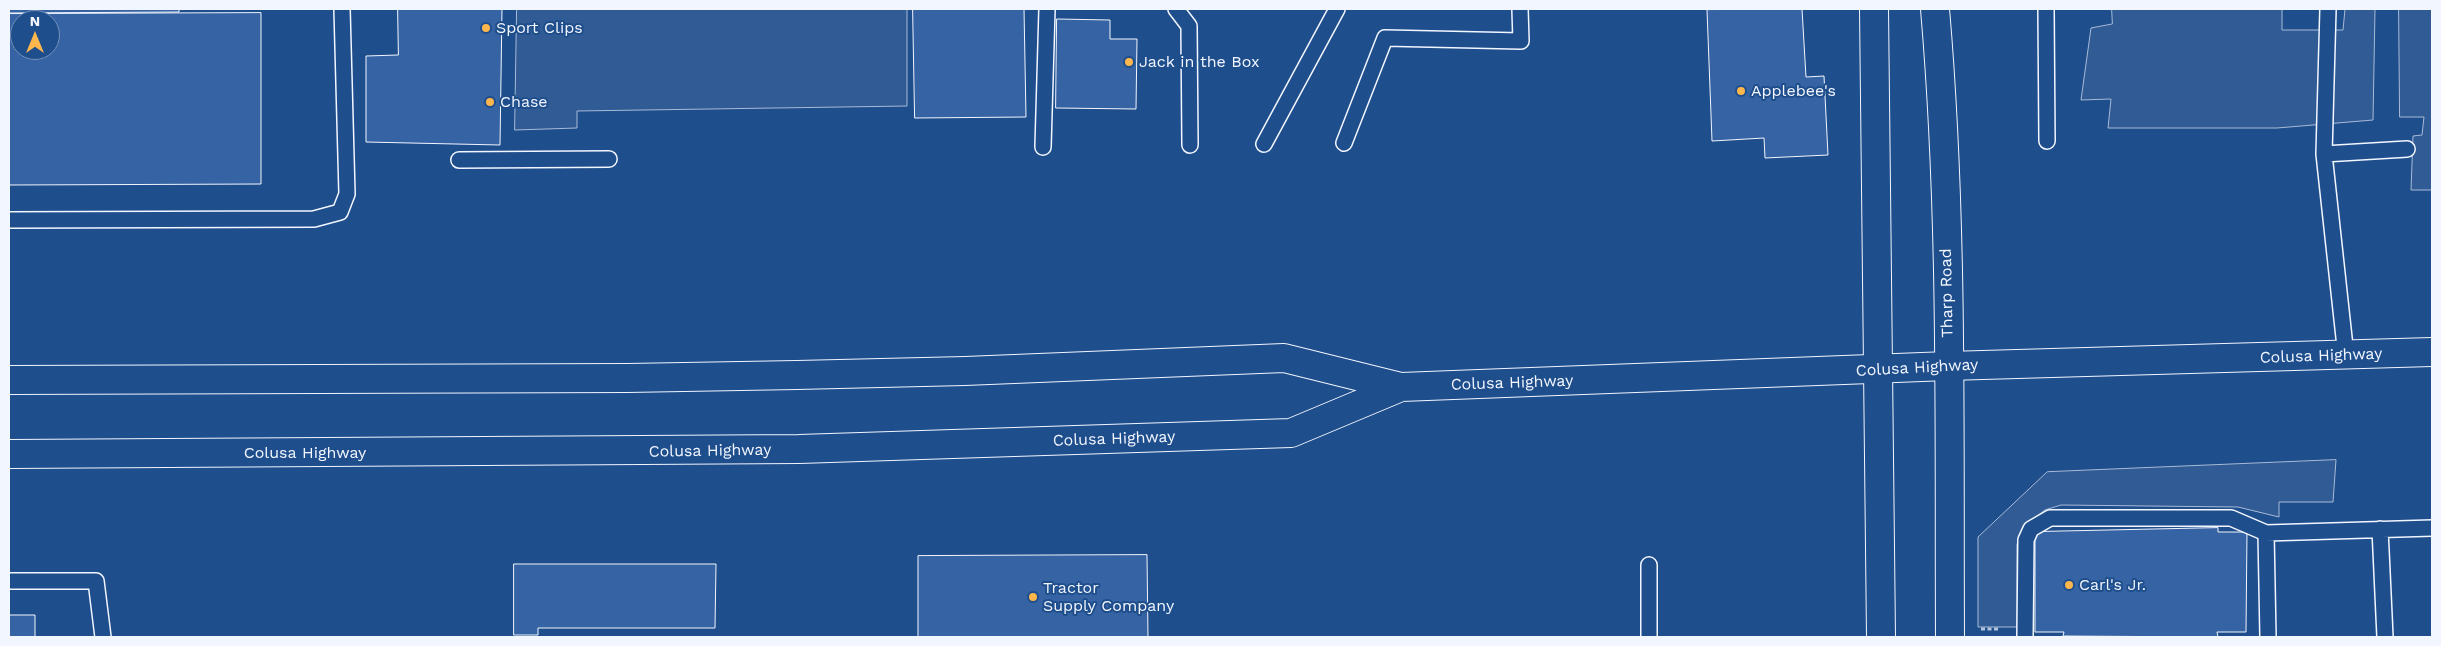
<!DOCTYPE html>
<style>
body{margin:0}
#map{position:relative;width:2441px;height:646px;overflow:hidden;background:#1f4e8c;font-family:"Work Sans",sans-serif}
canvas{display:block}
.frame{position:absolute;inset:0;border:10px solid #f2f6ff;pointer-events:none}
.north{position:absolute;left:10px;top:10px;width:50px;height:50px;box-sizing:border-box;background:#1f4e8c;border:1px solid #7391ba;border-radius:50%;rotate:0deg;font-size:14px;font-weight:700;line-height:20px;text-align:center;color:#f2f6ff}
.north::after{content:'';display:block;margin:auto;width:18px;height:22px;background:#ffb74d;clip-path:polygon(50% 0,100% 100%,50% 72%,0 100%)}
</style>
<div id="map">
<canvas width="2441" height="646"></canvas>
<div class="frame"></div>
<div class="north">N</div>
</div>
<script>
const g = document.querySelector('canvas').getContext('2d');
g.lineJoin = 'round';
function paint(path, color) {
  g.fillStyle = color;
  g.fill(path, 'evenodd');
}
function stroke(path, color, width, dash) {
  g.strokeStyle = color;
  g.lineWidth = width;
  g.lineCap = dash ? 'butt' : 'round';
  g.setLineDash(dash || []);
  g.stroke(path);
}
function label(font, color, halo, rows, align = 'center') {
  g.font = font + ' "Work Sans",sans-serif';
  g.lineWidth = 4;
  g.setLineDash([]);
  g.textBaseline = 'middle';
  g.strokeStyle = halo;
  g.fillStyle = color;
  for (const [text, x, y, turn = 0] of rows) {
    g.save();
    g.translate(x, y);
    g.rotate((+turn || 0) * Math.PI / 180);
    g.textAlign = isNaN(turn) ? turn : align;
    if (halo) g.strokeText(text, 0, 0);
    g.fillText(text, 0, 0);
    g.restore();
  }
}
const built = new Path2D(`
 M517 9H907V106L577 111V128L515 130Z
 M2112 9H2282V30H2343L2345 9H2375L2373 120 2277 128H2108L2111 99 2081 100 2091 28 2112 24Z
 M2399 9H2432V190H2411L2413 136 2422 135 2424 117H2400Z
 M2336 460 2333 502H2279V517L2238 507 2061 505 2045 510 2028 523 2017 544V627H1978V537L2047 472Z`);
const building = new Path2D(`
 M9 9H179V12L9 13Z
 M398 9H502L500 145 366 142V56L398 55Z
 M913 9H1024L1026 117 915 118Z
 M1802 9 1806 77 1824 76 1828 155 1765 158 1764 138 1712 141 1707 10Z
 M261 13V184L9 185V14ZM20 20H50V50H20Z
 M1057 19 1110 20V39H1137L1136 109 1056 108Z
 M2218 528V532H2247L2246 632H2217L2218 637 2063 636 2064 632H2035V532Z
 M1147 555 1148 637H918V556Z
 M514 564H716L715 628H538V635H514Z
 M9 615H35V637H9Z`);
const path = new Path2D(`
 M1981 629H2000`);
const service = new Path2D(`
 M1176 9 1189 26 1190 145
 M2046 9 2047 141
 M2328 9 2324 154 2346 356
 M1344 143 1385 38 1521 41 1520 9
 M1264 144 1337 9
 M1043 147 1047 9
 M2324 154 2407 149
 M459 160 609 159
 M9 220 314 219 340 212 347 194 342 9
 M2380 529 2385 637
 M2266 533 2268 637
 M1649 565V637
 M9 581H96L103 637
 M2025 637 2026 540 2031 529 2050 518H2231L2266 533 2432 528`);
const tertiary = new Path2D(`
 M1874 9 1881 637
 M1935 9C1953 217 1949 428 1950 637`);
const trunk = new Path2D(`
 M9 380 627 378 797 375 965 371 1284 358 1401 387 1948 366 2432 352
 M9 454 799 449 1291 433 1401 387`);
const markers = [
 [486,28,5,"#ffb74d"],
 [1129,62,5,"#ffb74d"],
 [1741,91,5,"#ffb74d"],
 [490,102,5,"#ffb74d"],
 [2069,585,5,"#ffb74d"],
 [1033,597,5,"#ffb74d"]
];
const poiNames = [
 ["Sport Clips",496,28],
 ["Jack in the Box",1139,62],
 ["Applebee's",1751,91],
 ["Chase",500,102],
 ["Carl's Jr.",2079,585],
 ["Tractor",1043,588],
 ["Supply Company",1043,606]
];
const streetNames = [
 ["Tharp Road",1947,293,-91],
 ["Colusa Highway",2321,356,-2],
 ["Colusa Highway",1917,368,-3],
 ["Colusa Highway",1512,383,-2],
 ["Colusa Highway",1114,439,-2],
 ["Colusa Highway",710,451,-1],
 ["Colusa Highway",305,453]
];
paint(built, '#305b95');
stroke(built, '#a8bbd7', 1);
paint(building, '#3563a3');
stroke(building, '#f2f6ff', 1);
stroke(service, '#f2f6ff', 18);
stroke(tertiary, '#f2f6ff', 30);
stroke(trunk, '#f2f6ff', 30);
stroke(path, '#b3c4dc', 3, [4, 2.5]);
stroke(service, '#1f4e8c', 15);
stroke(tertiary, '#1f4e8c', 28);
stroke(trunk, '#1f4e8c', 28);
for (const [x, y, r, color] of markers) {
  const dot = new Path2D();
  dot.arc(x, y, r, 0, 2 * Math.PI);
  g.fillStyle = color;
  g.fill(dot);
  stroke(dot, '#1f4e8c', 2);
}
label('16px', '#f2f6ff', '#1f4e8c', poiNames, 'left');
label('16px', '#f2f6ff', '#1f4e8c', streetNames);
</script>
